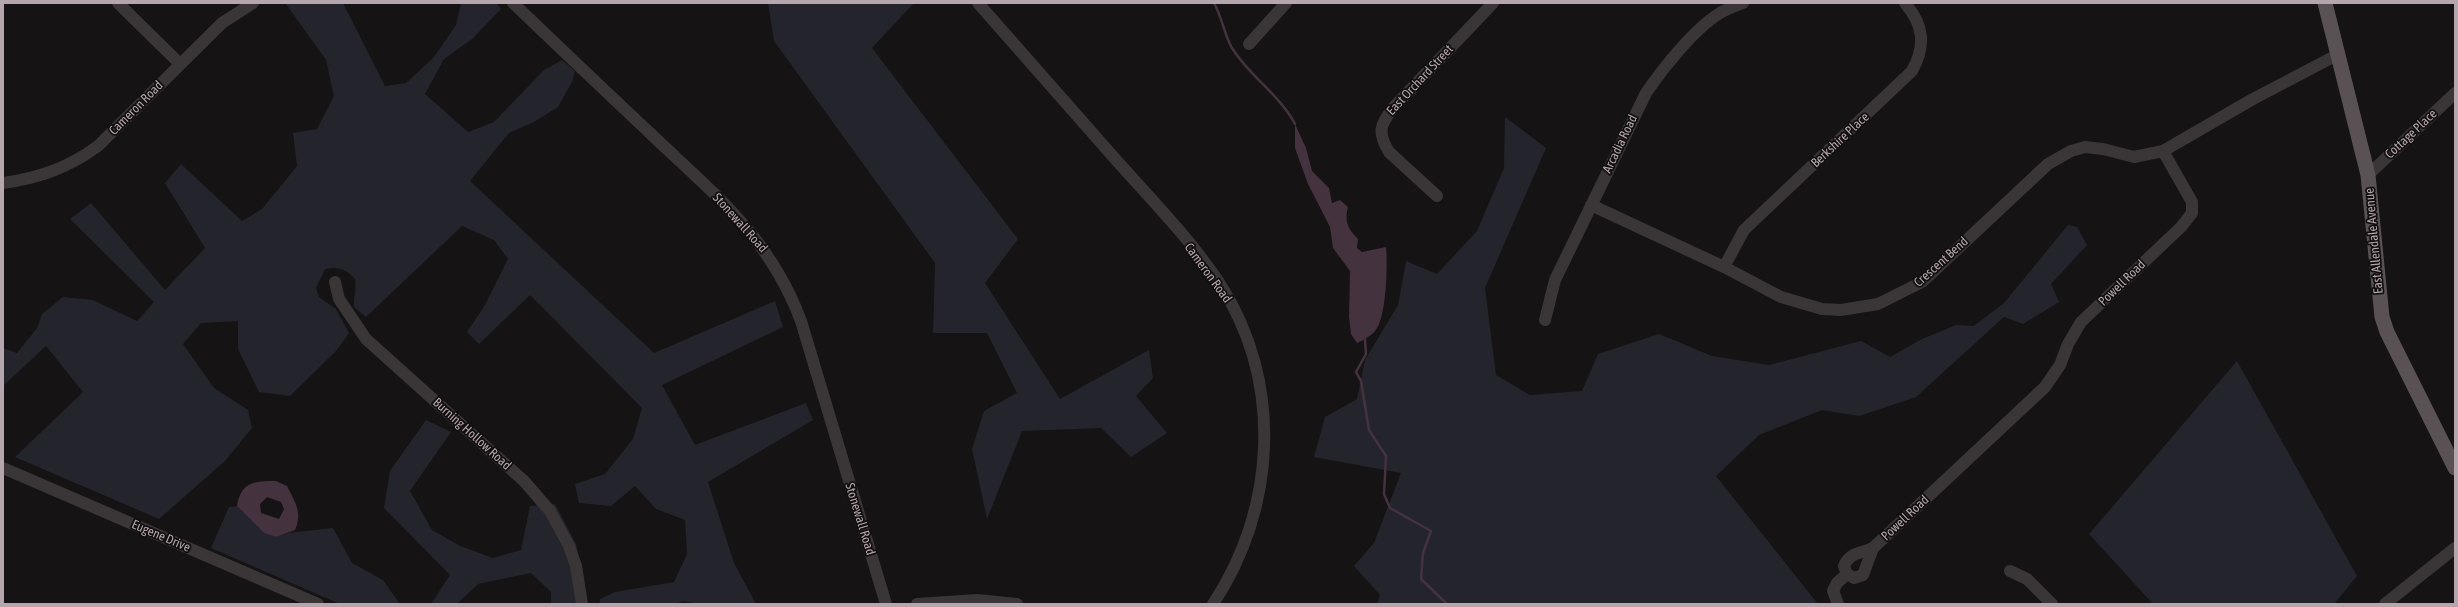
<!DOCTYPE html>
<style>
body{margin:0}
#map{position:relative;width:2458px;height:607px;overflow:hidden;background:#151314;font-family:"Asap Condensed",sans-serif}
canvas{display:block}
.frame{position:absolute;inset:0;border:4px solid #b5a6ad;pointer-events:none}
</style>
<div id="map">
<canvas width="2458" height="607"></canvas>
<div class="frame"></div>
</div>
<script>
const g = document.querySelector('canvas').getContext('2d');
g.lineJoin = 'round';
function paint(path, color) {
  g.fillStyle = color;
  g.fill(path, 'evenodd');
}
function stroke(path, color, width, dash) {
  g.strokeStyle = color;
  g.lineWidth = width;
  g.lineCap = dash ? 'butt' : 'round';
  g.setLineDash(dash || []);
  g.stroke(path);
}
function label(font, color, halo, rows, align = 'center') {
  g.font = font + ' "Asap Condensed",sans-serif';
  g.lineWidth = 3.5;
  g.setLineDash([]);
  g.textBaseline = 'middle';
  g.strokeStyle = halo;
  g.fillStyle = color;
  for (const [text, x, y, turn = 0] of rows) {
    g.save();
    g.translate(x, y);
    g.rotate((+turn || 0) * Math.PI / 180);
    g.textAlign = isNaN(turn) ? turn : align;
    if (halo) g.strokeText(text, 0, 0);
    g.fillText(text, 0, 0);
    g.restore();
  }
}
const green = new Path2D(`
 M291 3H343L385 86 406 83 434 57 456 25 461 3H496L501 9 472 39 444 59 425 94 468 132 494 122 544 70 562 60 575 71 572 82 558 107 534 122 509 133 470 181 654 353 775 301 783 327 662 385 695 445 806 403 813 420 708 482 734 563 756 604H699L683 601 674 604H599L600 599 615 592 674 582 687 554 685 520 656 509 635 486 611 506 579 503 575 484 605 474 633 439 642 408 530 295 479 344 467 332 485 305 508 259 494 240 462 226 366 317 354 307C353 297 357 289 355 279 346 269 339 266 325 269L316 288 319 297 336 309 349 333 336 351 290 396 259 392 238 349V321L201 323 183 344 214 388 248 410 252 428 225 461 159 519 15 457 83 392 46 346 3 386V348L17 353 37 328 42 314 63 297 93 300 137 321 154 302 70 219 91 203 165 290 205 248 165 183 181 164 242 221 262 209 297 166 293 133 317 129 334 96 326 60 286 4Z
 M768 3H914L872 48 1018 239 985 283 1060 399 1149 350 1153 378 1136 396 1167 433 1131 457 1101 428 1022 431 987 519 972 449 984 411 1017 393 987 333H933L935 263 774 41Z
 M1505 117 1546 148 1485 288 1496 375 1530 395 1582 391 1598 354 1659 334 1712 356 1769 365 1861 341 1890 357 1922 339 1956 325 1974 326 2004 303 2068 225 2077 227 2087 245 2051 284 2059 302 2023 324 2004 317 1916 397 1859 416 1822 410 1759 435 1716 476 1818 604H1377L1380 595 1354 566 1374 543 1401 473 1314 457 1325 417 1357 399 1365 360 1398 305 1406 261 1437 274 1477 231 1504 168Z
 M2237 361 2357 576 2334 604H2153L2089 534Z
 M426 420 451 432 410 491 432 530 460 546 493 558 521 550 530 506 555 504 576 544 588 604H551V592L531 573 478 584 457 604H431L450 575 384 508 390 471Z
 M237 506 264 533 276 537 288 533 333 528 352 563 383 580 400 604H340L211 548 229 507Z`);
const water = new Path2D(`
 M1295 124 1306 148 1312 171 1329 188 1332 203 1340 200 1348 207C1344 221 1348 229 1358 239L1357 248 1362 252 1386 247C1388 264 1386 315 1377 328 1373 335 1364 340 1357 343L1351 334 1349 317 1350 271 1333 248 1330 227 1308 184 1295 148Z
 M276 481 287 486C295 502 303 513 295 530L276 537 264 533 237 506C241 482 254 481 276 481ZM267 497 281 502 284 509 279 519 261 513 260 504Z`);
const stream = new Path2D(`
 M1214 3C1222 17 1224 34 1232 48 1250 77 1279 94 1295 124
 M1365 339 1366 354 1356 372 1361 381 1369 430 1386 456 1384 494 1390 508 1431 531 1423 553 1421 579 1447 604`);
const minor = new Path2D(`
 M118 3 180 64
 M513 3C559 47 605 91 651 134 715 195 769 236 801 321L886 604
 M978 3C1024 56 1071 108 1117 161 1152 200 1191 240 1220 284 1283 382 1277 508 1213 604
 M1249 44 1286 3
 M2368 175 2455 93
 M3 183C39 178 68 168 98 146L222 23 253 3
 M1437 196 1389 152C1377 132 1380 125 1393 108L1493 3
 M1591 205 1724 267 1781 297 1822 309 1841 310 1878 304 1922 282 2048 164 2071 151 2085 147 2103 149 2134 157 2163 151 2253 99 2337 55
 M1724 267 1744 230 1912 71C1926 46 1924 25 1905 3
 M335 282 339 299 366 339 524 481 550 511 569 546 576 566 582 604
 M1545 320 1555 280 1646 93C1663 68 1694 29 1720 13 1727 9 1735 6 1743 3
 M3 468 318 604
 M1873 548 1863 575 1854 578 1847 574 1844 566C1850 552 1860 554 1873 548L2045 387 2060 365 2068 344 2081 322 2181 227 2192 213V202L2163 151
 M2010 571 2027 579 2052 604
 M917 604 977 600 1017 604
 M1838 604 1833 591 1837 583 1847 574
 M2385 604 2455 548`);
const major = new Path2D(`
 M2325 3 2368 175 2382 317 2387 332 2455 468`);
const streetNames = [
 ["East Orchard Street",1420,80,-47],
 ["Cameron Road",136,108,-45],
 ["Cottage Place",2411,134,-43],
 ["Berkshire Place",1840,140,-43],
 ["Arcadia Road",1620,144,-64],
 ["Stonewall Road",740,223,48],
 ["East Allendale Avenue",2374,241,-95],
 ["Crescent Bend",1941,262,-42],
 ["Cameron Road",1208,273,54],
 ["Powell Road",2122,283,-44],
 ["Burning Hollow Road",472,434,42],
 ["Powell Road",1905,518,-43],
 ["Stonewall Road",860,519,73],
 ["Eugene Drive",161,536,23]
];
paint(green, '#24242d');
paint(water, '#44323f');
stroke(stream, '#44323f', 2.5);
stroke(minor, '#3a3536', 12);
stroke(major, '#595154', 15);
label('13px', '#b5a6ad', '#100e0f', streetNames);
</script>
